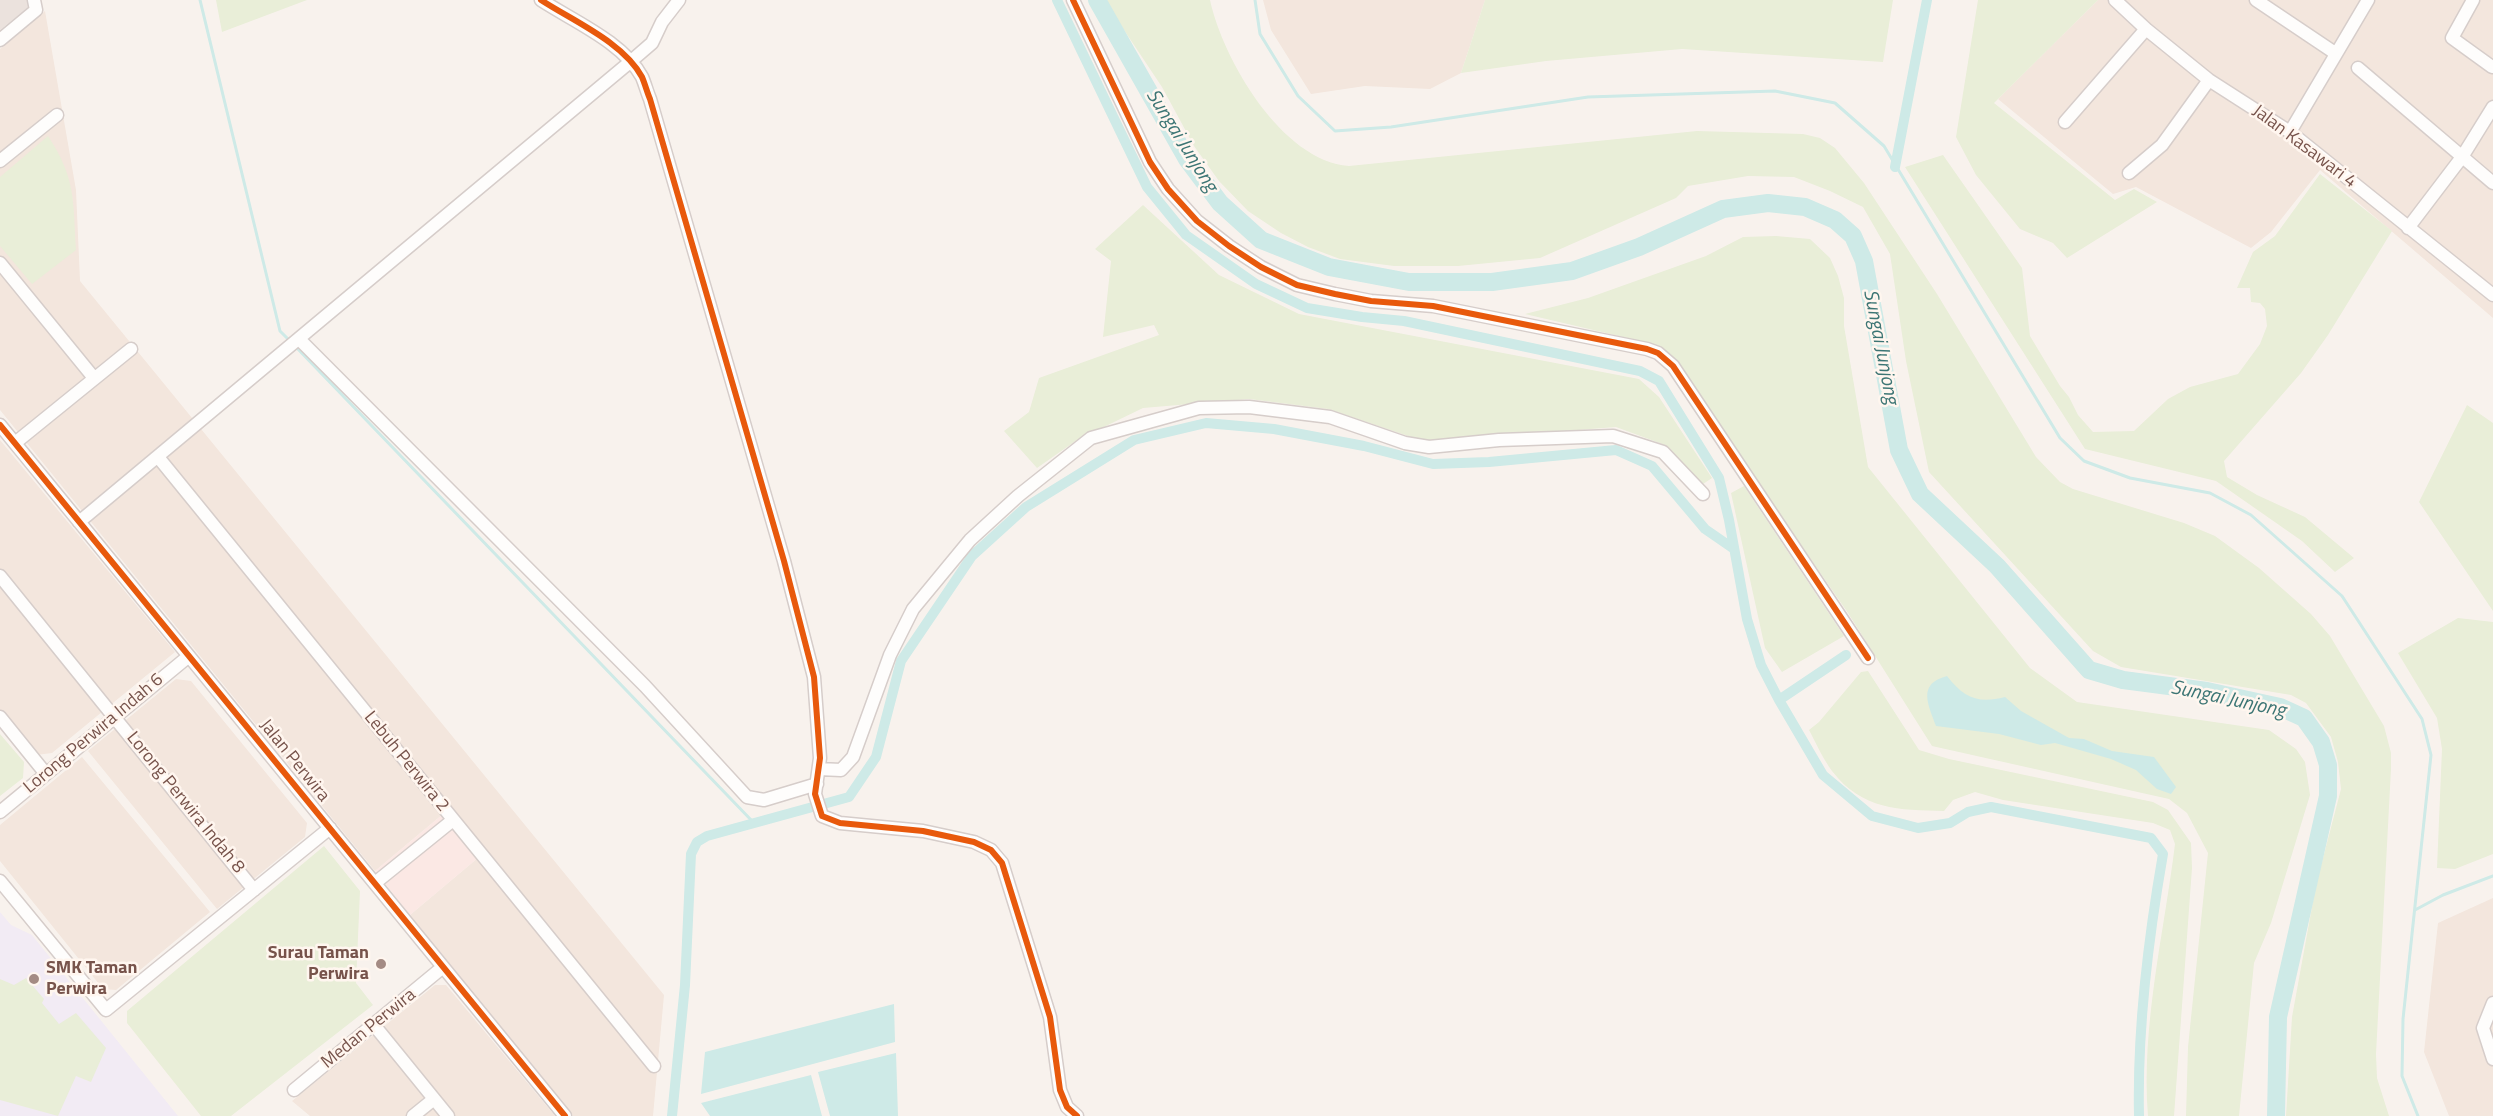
<!DOCTYPE html>
<style>
body{margin:0}
canvas{display:block;background:#f8f2ed}
</style>
<canvas width="2493" height="1116"></canvas>
<script>
const g = document.querySelector('canvas').getContext('2d');
g.lineJoin = 'round';
function paint(path, color) {
  g.fillStyle = color;
  g.fill(path, 'evenodd');
}
function stroke(path, color, width, dash) {
  g.strokeStyle = color;
  g.lineWidth = width;
  g.lineCap = dash ? 'butt' : 'round';
  g.setLineDash(dash || []);
  g.stroke(path);
}
function label(font, color, halo, rows, align = 'center') {
  g.font = font + ' "Titillium Web",sans-serif';
  g.lineWidth = 5;
  g.setLineDash([]);
  g.textBaseline = 'middle';
  g.strokeStyle = halo;
  g.fillStyle = color;
  for (const [text, x, y, turn = 0] of rows) {
    g.save();
    g.translate(x, y);
    g.rotate((+turn || 0) * Math.PI / 180);
    g.textAlign = isNaN(turn) ? turn : align;
    if (halo) g.strokeText(text, 0, 0);
    g.fillText(text, 0, 0);
    g.restore();
  }
}
const residential = new Path2D(`
 M1263 0H1485L1461 73 1430 89 1365 86 1311 94 1271 30Z
 M2098 0H2493V318L2320 170 2271 232 2251 248 2136 187 2113 194 1998 99Z
 M45 11 76 190 80 281 664 995 653 1116H573L410 915 479 857 443 814 375 871 0 410V49Z
 M0 440 175 652 52 753 36 755 0 715Z
 M176 679 191 681 307 823 305 837 217 909 88 751Z
 M82 757 210 912 116 990 103 989 0 861V825Z
 M2493 898V1116H2449L2424 1052 2438 923Z
 M435 985H446L555 1116H310L292 1101Z`);
const commercial = new Path2D(`
 M443 814 479 857 410 915 375 871Z`);
const industrial = new Path2D(`
 M0 0H37L0 30Z`);
const education = new Path2D(`
 M0 912 11 925 32 935 178 1116H0Z`);
const green = new Path2D(`
 M216 0H307L222 32Z
 M1107 0H1210C1223 60 1282 161 1349 166L1697 131 1803 134 1820 138 1835 148 1864 183 1937 294 2036 457 2060 482 2073 489 2184 523 2215 536 2259 568 2311 614 2330 636 2384 726 2391 753V769L2376 1054 2377 1078 2389 1116H2286L2292 1017 2316 885 2341 789 2338 762 2331 737 2306 703 2291 695 2121 667 2093 651 1929 472 1906 361 1890 254 1863 207 1830 191 1794 177 1748 176 1688 186 1676 198 1540 258 1458 266H1394L1340 259 1308 247 1281 233 1248 211 1219 181 1194 146 1162 87 1108 6Z
 M1485 0H1893L1883 62 1682 49 1546 61 1461 73Z
 M1978 0H2098L1994 103 2115 200 2134 189 2157 202 2067 258 2053 243 2020 229 1976 175 1956 137Z
 M48 136C76 178 73 201 76 250L32 284 0 246V177Z
 M1943 155 2022 268 2030 336 2060 386 2069 397 2078 415 2093 432 2134 431 2168 399 2190 387 2238 374 2260 344 2267 326 2265 309 2260 303 2251 302 2250 288H2237L2253 252 2275 236 2320 174 2392 231 2328 335 2301 373 2224 461 2227 477 2257 495 2305 517 2354 558 2335 572 2302 541 2216 481 2085 449 1905 167Z
 M1143 205 1219 275 1299 314 1639 379 1659 397 1712 478 1703 484 1665 445 1616 427 1426 442 1328 409 1249 399 1143 408 1077 440 1037 468 1004 431 1029 412 1039 378 1159 335 1154 325 1103 337 1111 261 1095 249Z
 M1776 236 1810 239 1830 258 1838 276 1844 298V326L1868 467 2030 668 2077 702 2269 730 2296 749 2305 762 2310 795 2271 923 2254 963 2239 1116H2186L2188 1047 2208 853 2187 813 2169 799 1932 746 1848 613 1669 354 1653 344 1525 314 1588 298 1706 256 1743 237Z
 M2467 405 2493 423V611L2419 502Z
 M1744 486 1844 636 1782 672 1765 648 1731 493Z
 M2458 618 2493 622V854L2455 869 2437 868 2442 749 2437 718 2398 653Z
 M1868 671 1919 750 1949 759 2153 802 2168 810 2191 843 2192 868 2174 1116H2148C2141 1025 2164 934 2175 844L2170 830 2153 823 2003 800 1975 792 1953 800 1944 811C1899 810 1862 810 1832 771 1823 759 1816 743 1809 730L1819 722 1861 672Z
 M0 734 24 762 23 778 0 796Z
 M324 846 360 891 356 983 373 1005 231 1116H201L127 1023V1011Z
 M26 978 44 999 42 1003 59 1024 76 1013 106 1048 91 1082 76 1076 58 1116 0 1100V979L14 985Z`);
const water = new Path2D(`
 M1947 676C1964 698 1978 704 2005 697L2021 711 2069 738 2084 739 2112 751 2154 757 2176 787 2171 794 2157 789 2136 770 2111 759 2055 743 2041 745 1999 734 1936 726C1928 704 1917 684 1947 676Z
 M894 1004 895 1042 701 1094 705 1052Z
 M896 1053 898 1116H830L818 1072Z
 M811 1075 822 1116H710L701 1103Z`);
const stream = new Path2D(`
 M200 0 280 331 290 341
 M1255 0 1260 34 1298 96 1335 131 1391 127 1588 97 1775 91 1835 103 1884 146 2060 438 2084 461 2130 478 2210 493 2251 515 2342 596 2422 719 2431 755 2403 1019 2402 1076 2418 1116
 M295 346 754 823
 M2415 910 2443 895 2493 876`);
const canal = new Path2D(`
 M1057 0 1147 187 1186 235 1256 284 1307 308 1362 317 1404 321 1640 371 1659 381 1719 478 1729 520 1747 619 1761 665 1779 700 1823 775 1872 816 1918 828 1950 823 1968 812 1991 807 2151 838 2163 854C2148 940 2137 1028 2139 1116
 M1895 167 1927 0
 M1779 700 1846 655
 M672 1116 685 985 691 854 697 842 707 836 849 797 876 757 901 661 972 556 1026 507 1134 440 1206 423 1274 429 1364 446 1433 464 1489 462 1616 450 1652 466 1705 529 1734 549`);
const river = new Path2D(`
 M1097 0 1187 159 1220 203 1261 240 1329 267 1409 282H1492L1572 271 1639 247 1723 209 1768 203 1805 207 1835 220 1853 236 1864 261 1899 450 1920 494 1997 566 2089 670 2123 680 2207 691 2280 707 2304 718 2321 742 2328 765V796L2278 1017 2276 1116`);
const street = new Path2D(`
 M541 0C573 21 623 42 642 77 645 84 647 92 650 99L784 561 814 677 820 758 815 794 822 816 840 823 923 831 974 842 991 850 1002 863 1050 1017 1060 1090 1067 1107 1077 1116
 M1073 0 1150 162 1168 189 1197 221 1229 246 1261 267 1297 285 1335 294 1371 301 1433 306 1647 349 1658 353 1673 366 1868 658
 M2115 0 2146 29 2209 80 2290 132 2493 295
 M2256 0 2335 53
 M2473 0 2452 38 2492 67
 M0 40 36 10 34 0
 M2358 68 2493 183
 M2065 122 2146 29
 M2290 132 2368 0
 M0 161 57 115
 M2129 173 2162 145 2209 80
 M2408 228 2462 157 2493 107
 M0 263 94 378
 M299 339 645 686 747 797 764 800 817 784
 M0 425 565 1116
 M15 443 131 349
 M158 457 654 1066
 M79 522 630 62 652 43 662 22 679 0
 M0 576 254 890
 M0 717 46 774
 M819 769 841 770 853 757 890 655 913 609 970 540 1018 496 1091 438 1199 408 1249 407 1330 417 1405 443 1429 447 1499 440 1613 436 1663 452 1703 494
 M0 812 189 656
 M0 881 106 1010 330 828
 M375 883 453 820
 M2493 1003 2483 1028 2493 1059
 M374 1025 448 1116
 M294 1090 443 967
 M413 1116 434 1099`);
const cycleway = new Path2D(`
 M541 0C573 21 623 42 642 77 645 84 647 92 650 99L784 561 814 677 820 758 815 794 822 816 840 823 923 831 974 842 991 850 1002 863 1050 1017 1060 1090 1067 1107 1077 1116
 M1073 0 1150 162 1168 189 1197 221 1229 246 1261 267 1297 285 1335 294 1371 301 1433 306 1647 349 1658 353 1673 366 1868 658
 M0 425 565 1116`);
const markers = [
 [381,964,6,"#a48b84"],
 [34,979,6,"#a48b84"]
];
const streetNames = [
 ["Jalan Kasawari 4",2304,147,37],
 ["Lorong Perwira Indah 6",94,734,-40],
 ["Jalan Perwira",294,761,51],
 ["Lebuh Perwira 2",406,762,51],
 ["Lorong Perwira Indah 8",185,803,51],
 ["Medan Perwira",369,1029,-39]
];
const poiNames = [
 ["Surau Taman",369,954],
 ["Perwira",369,975],
 ["SMK Taman",46,969,"left"],
 ["Perwira",46,990,"left"]
];
const waterNames = [
 ["Sungai Junjong",1181,141,58],
 ["Sungai Junjong",1880,347,79],
 ["Sungai Junjong",2228,700,12]
];
paint(residential, '#f3e6dd');
paint(commercial, '#fbe8e4');
paint(industrial, '#ebe2dd');
paint(education, '#f2ebf4');
paint(green, '#e9eed8');
paint(water, '#ceeae7');
stroke(stream, '#ceeae7', 3);
stroke(canal, '#ceeae7', 10);
stroke(river, '#ceeae7', 18);
stroke(street, '#d6cdca', 15);
stroke(street, '#fefdfc', 12);
stroke(cycleway, '#e8590c', 6);
for (const [x, y, r, color] of markers) {
  const dot = new Path2D();
  dot.arc(x, y, r, 0, 2 * Math.PI);
  g.fillStyle = color;
  g.fill(dot);
  stroke(dot, '#fff6ef', 2);
}
label('18px', '#77534b', '#fff6ef', streetNames);
label('bold 18px', '#77534b', '#fff6ef', poiNames, 'right');
label('italic 20px', '#3c7574', '#fff6ef', waterNames);
</script>
